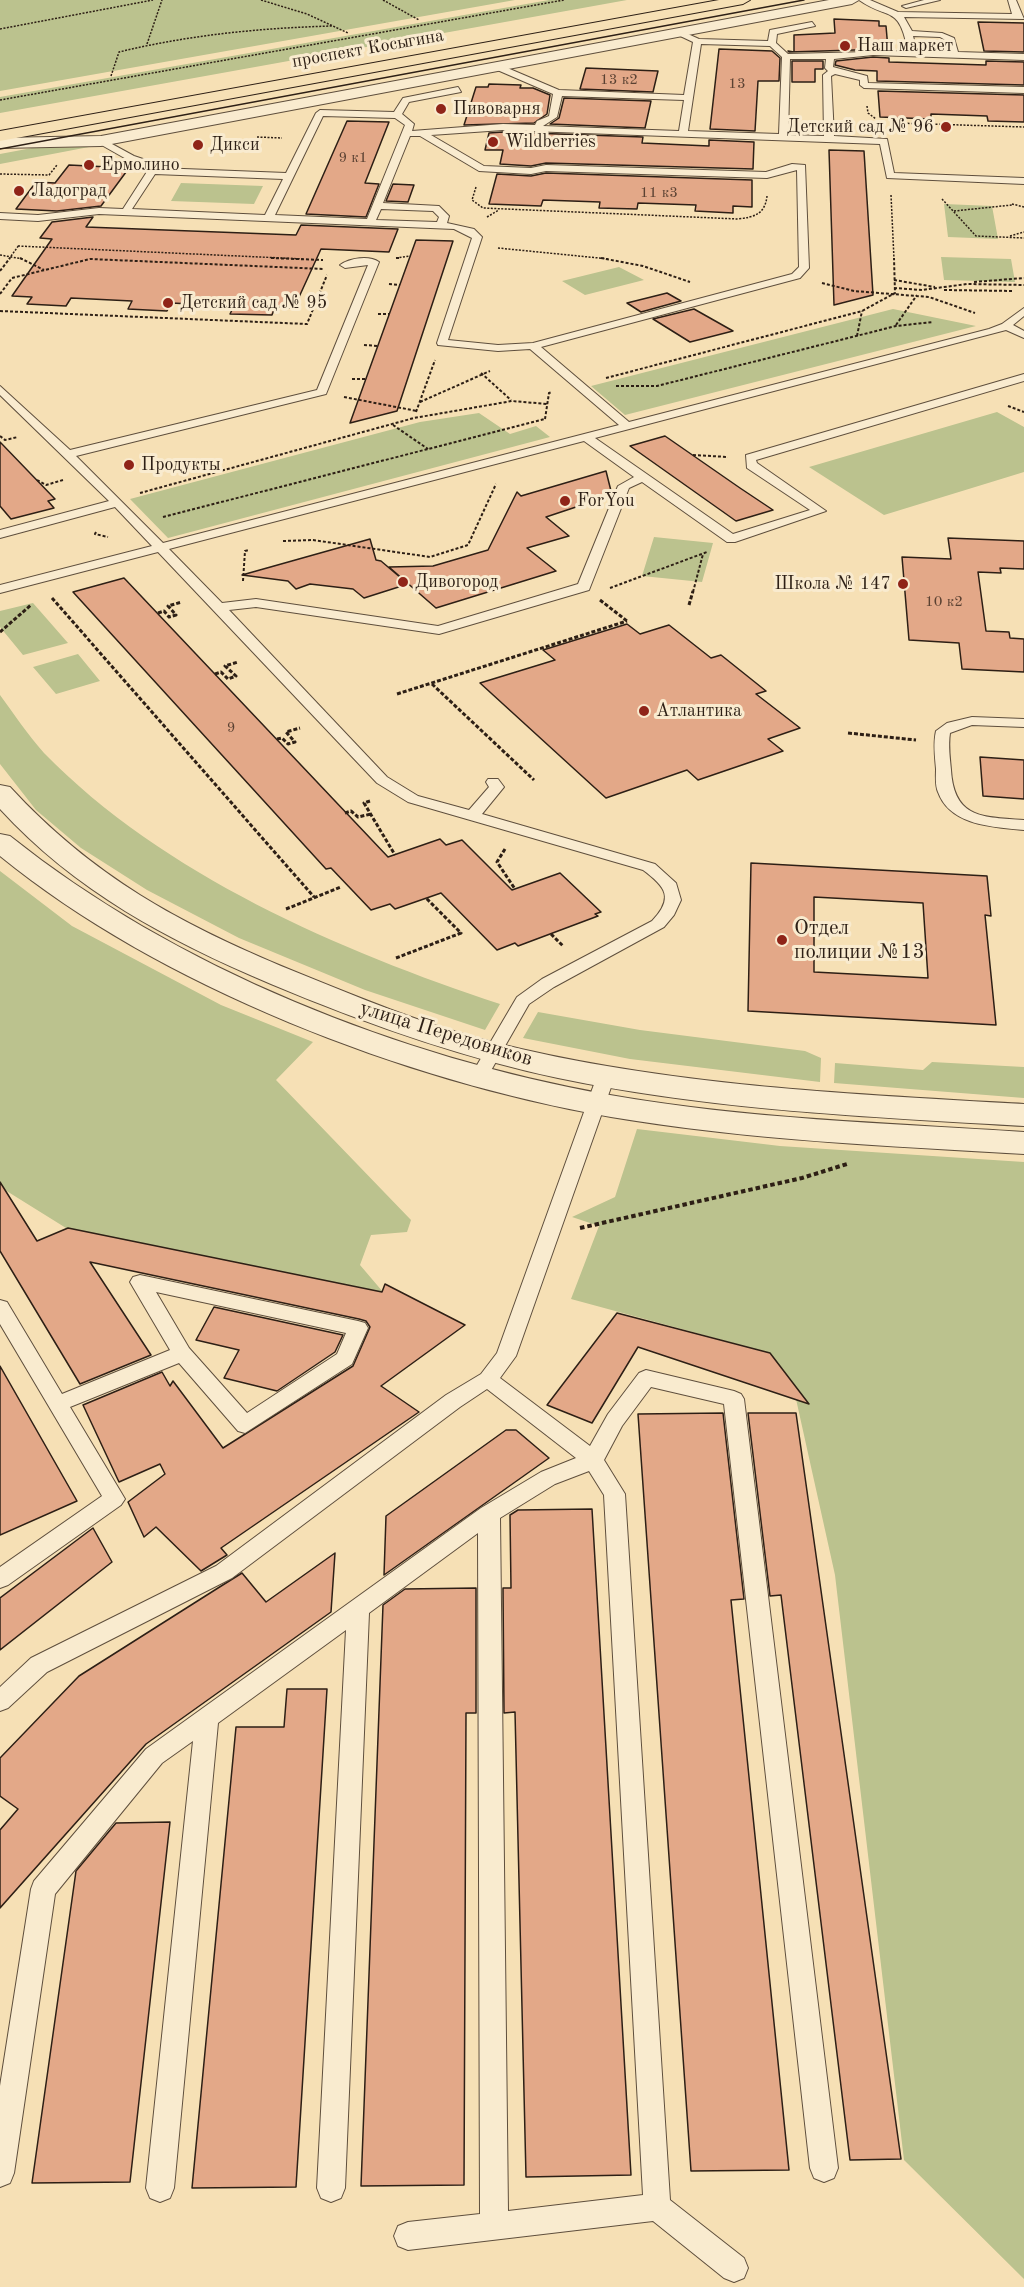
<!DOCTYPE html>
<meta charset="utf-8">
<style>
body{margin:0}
canvas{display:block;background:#f6e0b5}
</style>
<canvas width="1024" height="2287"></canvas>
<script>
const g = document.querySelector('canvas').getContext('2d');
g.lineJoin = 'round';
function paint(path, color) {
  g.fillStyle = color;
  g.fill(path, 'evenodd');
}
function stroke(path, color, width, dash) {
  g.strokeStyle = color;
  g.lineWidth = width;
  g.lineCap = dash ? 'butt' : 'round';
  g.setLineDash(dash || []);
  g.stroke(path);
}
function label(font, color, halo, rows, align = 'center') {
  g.font = font + ' "Old Standard TT",serif';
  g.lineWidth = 6;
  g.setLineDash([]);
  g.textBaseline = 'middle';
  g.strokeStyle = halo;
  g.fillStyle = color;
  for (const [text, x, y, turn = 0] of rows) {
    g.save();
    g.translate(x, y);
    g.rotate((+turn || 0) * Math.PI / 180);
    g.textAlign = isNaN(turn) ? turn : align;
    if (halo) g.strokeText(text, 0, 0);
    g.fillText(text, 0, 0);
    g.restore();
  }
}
const green = new Path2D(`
 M0 0H515L0 91Z
 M549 0H627L0 113V97Z
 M89 147 0 164V154L32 148Z
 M181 183 263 186 254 204 171 201Z
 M944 204 992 206 998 239 948 237Z
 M941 257 1011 259 1015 282 944 280Z
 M619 267 644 280 585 295 562 281Z
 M893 309 976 326 625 415 591 386Z
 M997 412 1024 427V472L884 515 809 467Z
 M479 413 510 434 536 426 550 437 168 538 130 499 420 422Z
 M654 537 713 543 702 582 642 576Z
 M33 603 68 643 23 655 0 627V611Z
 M78 654 100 681 56 694 33 667Z
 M0 695C14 714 28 735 44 753 163 875 340 951 500 1004L485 1030 365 990 239 938 147 890 81 848 36 810 0 764Z
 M0 871 72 926 221 1005 313 1042 276 1080 411 1220 407 1232 371 1235 360 1265 383 1292 66 1228 5 1190 0 1182Z
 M538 1012 640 1030 805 1051 821 1058 820 1082 630 1059 523 1038Z
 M932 1062 1024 1067V1098L834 1083 835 1063 923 1070Z
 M637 1129 780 1146 1024 1162V2279L904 2160 835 1575 792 1381 770 1353 571 1299 599 1226 572 1217 615 1197Z`);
const building = new Path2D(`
 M834 19 879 21V26H886L888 49 789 52 788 51 794 52V35L835 33Z
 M978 22 1024 23V52L984 51Z
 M719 49 772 51 780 58 779 81H758L755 131 710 129Z
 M873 57 889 58V62L986 65V61L1024 62V85L877 81V71L855 70 835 65 836 61Z
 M792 61H823V69H815V82H792Z
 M586 68 658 71 653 92 580 89Z
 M489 84 521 85 520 88H533L550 95 547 114 534 123 464 125 476 87H488Z
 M878 91 1024 95V122L988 121 987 116 931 114V119L880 117Z
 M564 98 651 101 645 128 550 124 559 118Z
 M347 121 389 122 365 183 379 184 366 217 306 214Z
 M503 132 643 137 642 143 709 146V140L754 142 753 169 546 163 531 166 500 164 503 150H485L489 133Z
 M829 150 864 151 873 295 834 305Z
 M69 165 129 168 101 206 57 211 16 209 36 182 55 183Z
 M546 173 752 180V207L733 206V213L695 211 696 205 638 203 637 209 599 208 600 202 543 200 541 206 489 204 497 174 531 176Z
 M393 184 414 185 408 202 386 201Z
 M93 217 86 227 296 235 301 225 398 229 389 252 321 249 294 308 275 307 272 315 230 314 234 306 171 303 167 311 128 309 132 301 71 298 66 306 27 304 32 297 12 296 52 239 40 238 52 222Z
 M416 240 453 241 397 411 350 423Z
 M667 293 681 301 641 312 627 303Z
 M694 309 733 331 690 342 653 319Z
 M665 436 740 488 773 510 736 521 630 446Z
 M0 442 55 499 48 501 54 508 11 519 0 506Z
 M606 471 612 495 546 517 569 536 527 548 556 571 436 608 389 567 433 566 488 550 517 492 521 496Z
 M948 538 1024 541V569L1000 568 1001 573 978 572 986 631 1009 632 1010 638 1024 639V672L962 669 959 643 909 640 902 557 951 559Z
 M370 539 376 560 381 561 408 584 364 598 353 589 310 584 296 589 288 581 242 575Z
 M124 578 388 857 440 839 446 845 462 840 512 890 560 873 601 912 595 914 598 916 518 946 515 943 497 950 441 893 395 909 390 904 371 910 331 868 326 869 73 592Z
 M627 624 640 634 669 625 711 658 721 655 766 691 756 694 800 728 768 739 783 751 698 780 687 770 606 798 480 683 555 660 543 650Z
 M980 757 1024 760V799L983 796Z
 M751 863 987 876 991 916 985 915 996 1025 748 1011ZM814 897 923 903 928 978 814 972Z
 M0 1182 37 1241 68 1228 382 1292 385 1284 465 1325 381 1386 419 1412 221 1548 227 1555 201 1571 156 1527 144 1537 128 1502 165 1474 160 1464 119 1482 83 1405 162 1372 170 1386 173 1381 223 1448 353 1366 370 1327 366 1321 359 1319 90 1262 151 1355 80 1384 0 1251Z
 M214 1307 343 1335 335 1352 277 1391 224 1378 239 1350 196 1340Z
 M617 1313 770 1353 809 1404 638 1347 592 1423 547 1405Z
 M0 1366 77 1501 0 1535Z
 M723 1413 744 1599 731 1600 789 2170 691 2171 638 1414Z
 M748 1413H796L901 2159 850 2160 781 1595 770 1596Z
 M506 1430H516L549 1458 384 1575 386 1516Z
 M592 1509 631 2175 526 2177 515 1712 504 1713 503 1588H511L510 1515 518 1510Z
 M93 1528 112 1562 0 1650V1598Z
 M335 1553 331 1612 146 1744 0 1908V1830L18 1809 0 1796V1758L79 1676 218 1588 242 1573 266 1602Z
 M476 1588V1713H466L464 2185 361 2186 383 1605 405 1589Z
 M287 1689H327L296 2187 192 2188 236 1727H284Z
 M170 1822 130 2182 32 2183 76 1871 116 1823Z`);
const pathFar3 = new Path2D(`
 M261 0 307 14 348 33
 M383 0 419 20
 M0 29 153 0
 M147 44 162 0
 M111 76 119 52C189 35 260 28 332 26
 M0 100 564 0
 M867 106 868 113 876 119
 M897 123 1024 127
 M257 137 282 138
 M0 174 49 175 57 165
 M476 187 472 200 483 208 738 219C755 217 765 214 767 196
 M891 195 894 259
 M942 199 976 236 1024 238
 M1012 204 1024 207
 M954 211 1012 205
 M487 217 499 210
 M1010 236 1024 232
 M18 246 304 259
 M498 248 609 259
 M0 255 23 259
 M396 258 410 256
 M9 259 19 245
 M90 259H93`);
const pathFar2 = new Path2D(`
 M20 258 44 270
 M271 258 323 260
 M396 258H399
 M601 258 643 266 690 282
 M0 271 10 258
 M894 280 935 287
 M974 282 1024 278
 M822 283 854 291 929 297 975 313
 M389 284 400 285
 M894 288 922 290 967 284 1024 285
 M944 290 1014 291
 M0 294 12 278 90 259 324 269
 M0 311 307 324 327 275
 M378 314H389
 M896 325 917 295
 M857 336 862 311
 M364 345 378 346
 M481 373 511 400
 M606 378 862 311 895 293 894 258
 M352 379H366
 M616 386H657L896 326 933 322
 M344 397 417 411
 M420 402 490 371
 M1008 406 1024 412
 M416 412 435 360
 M545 419 549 393 552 392
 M393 425 428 449
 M0 436 5 440 18 437
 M693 455 728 457
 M37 480 46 485 63 480
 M140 493 414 418 512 401 547 404
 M163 517 545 419
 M96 532 95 534 108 537
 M283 541 313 540 430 557 468 545 496 484
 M243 581 245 551 249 550
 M610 588 707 552
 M693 592 703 554`);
const pathFar1 = new Path2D(`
 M52 598 314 897
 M600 600 627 621
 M689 605 693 591
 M158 613 164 611 169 617 176 615 168 606 182 602
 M0 632 31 605
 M215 674 221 672 228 679 236 676 225 666 238 662
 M432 684 534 780
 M397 694 627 621
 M848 733 916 740
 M277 739 282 738 288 744 295 742 286 732 300 728
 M370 801 364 803 395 855
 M345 813 351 811 358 817 371 814
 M505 849 497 862 515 889
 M286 909 341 887
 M551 934 563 946
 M396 958 461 933 426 898`);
const path = new Path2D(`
 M580 1228 802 1178 847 1164`);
const service = new Path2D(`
 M859 0H870L898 12 1012 14 1008 0H1016L1024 19 904 17 912 31 942 33 954 38 958 52 1024 54V60L873 55 834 59 833 67 867 76 868 83 1024 87V93L864 88 860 85V80L835 74 831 76 834 136 887 139 894 173 1024 178V184L887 178 880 144 503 130 431 135 484 166 531 168 546 165 766 172 792 164 805 165 809 268 800 278 541 347 629 422 989 329 1002 324 1024 308V316L1013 325 1024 331V338L1006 330 595 438 733 534 810 510 747 468 746 455 1024 374V381L756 460 757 463 826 511 735 542H727L642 482 629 488 589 590 439 634 256 607 229 610 387 777 418 796 469 810 489 787 486 782 488 779H498L504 787 482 814 655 864 676 883 681 900 674 915 664 927 554 987 529 1004 485 1081H473L470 1077 517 997 542 979 652 921C674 898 666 887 643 870L408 802 377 783 158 552 0 593V585L152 546 115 507 0 538V530L109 501 0 395V386L70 450 317 390 368 265 345 268 340 265C350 258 369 255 379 262L326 394 76 456 163 543 619 425 530 349 498 351 438 345 437 343 472 238 454 229 99 214 38 221 0 219V213L38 215 99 208 123 209 150 167 128 160 98 143V139L101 138 134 156 158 164V168L286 173 316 113 320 110 394 112 403 98 458 87 461 92 409 102 402 114 414 124 412 131 503 124 535 125 537 121 549 116 553 94 495 69 498 64 559 90 684 95 693 42 676 34 679 30 699 39 768 41 770 30 812 22 815 26 777 34 776 43 788 54 908 51C899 4 889 21 859 0ZM913 36 940 37 947 41 950 52 917 51ZM701 44 770 46 782 57 779 134 688 131ZM790 59H826L825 68 828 71 823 75 824 136 788 135ZM562 96 684 100 679 131 543 126 557 117ZM323 116 395 118 405 125 367 219 275 215ZM410 136H420L479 171 531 174 546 171 767 178 797 170 799 267 792 274 533 343 498 345 448 340 482 237 474 229 447 223 449 216 439 206 383 203ZM155 174 283 179 265 215 132 209ZM381 209 433 211 439 217 437 222 376 220ZM584 441 634 477 618 486 578 584 438 626 256 599 222 603 169 549Z
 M924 0H940L906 8 902 6Z
 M972 717 1024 719V727L972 725 950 733C948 746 950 758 951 770 954 819 983 817 1024 820V830C994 827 950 826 938 792 935 785 936 776 936 769 935 756 933 744 936 731L947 723Z
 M606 1070 615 1076 516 1356 500 1378 590 1446 608 1414 639 1373 646 1370 734 1391 741 1394 744 1399 838 2168 834 2178 824 2182 814 2178 810 2168 724 1404 651 1387 622 1426 604 1460 625 1494 670 2200 744 2258 748 2268 744 2278 734 2282 724 2278 653 2221 408 2250 398 2246 394 2236 398 2226 408 2222 480 2214 478 1533 369 1613 345 2188 341 2198 331 2202 321 2198 317 2188 346 1630 218 1723 174 2188 170 2198 160 2202 150 2198 146 2188 193 1741 162 1763 55 1894 14 2173 10 2183 0 2187V2086L31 1889 34 1881 146 1749 481 1508 541 1472 576 1458 487 1389 460 1407 232 1578 47 1672 8 1708 0 1711V1687L31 1658 216 1566 446 1395 481 1374 497 1353 597 1076ZM589 1471 604 1495 643 2195 508 2211 500 1518 555 1484Z
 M140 1275 358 1321 365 1323 368 1328 352 1364 245 1433 238 1431 179 1363 70 1407 125 1499 121 1505 8 1585 0 1588V1567L102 1496 0 1324V1300L7 1302 62 1394 170 1350 130 1282 133 1277ZM156 1292 346 1333 337 1354 247 1413 189 1348Z`);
const minor = new Path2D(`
 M829 0H859L852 4 101 146 0 148V138L101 136Z`);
const tertiary = new Path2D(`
 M0 785 10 787C93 877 180 924 291 970 357 997 423 1024 492 1042 666 1086 846 1094 1024 1104V1126C868 1117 711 1110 558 1078 459 1057 364 1023 271 984 169 941 75 891 0 809Z
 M0 834 10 836C176 969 401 1058 610 1095 746 1119 886 1123 1024 1132V1154C886 1146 747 1140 611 1117 406 1081 162 988 0 856Z`);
const primary = new Path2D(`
 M719 0H750L743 4 0 141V131Z`);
const tram = new Path2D(`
 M0 149 804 0`);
const markers = [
 [845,46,6,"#8f2418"],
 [441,109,6,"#8f2418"],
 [946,127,6,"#8f2418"],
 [493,142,6,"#8f2418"],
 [198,145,6,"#8f2418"],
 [89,165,6,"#8f2418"],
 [19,191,6,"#8f2418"],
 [168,303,6,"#8f2418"],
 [129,465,6,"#8f2418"],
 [565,501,6,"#8f2418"],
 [403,582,6,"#8f2418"],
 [903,584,6,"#8f2418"],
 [644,711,6,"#8f2418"],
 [782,940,6,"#8f2418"]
];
const farNumbernames = [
 ["13 к2",619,80],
 ["13",737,84],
 ["9 к1",353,158],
 ["11 к3",659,193],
 ["10 к2",944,602],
 ["9",231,728]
];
const farPoinames = [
 ["Наш маркет",857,46],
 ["Пивоварня",453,109],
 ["Детский сад № 96",934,127,"right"],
 ["Wildberries",505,142],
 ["Дикси",210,145],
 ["Ермолино",101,165],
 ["Ладоград",31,191],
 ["Детский сад № 95",180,303],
 ["Продукты",141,465],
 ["ForYou",577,501],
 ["Дивогород",415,582],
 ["Школа № 147",891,584,"right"],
 ["Атлантика",656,711]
];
const farStreetnames = [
 ["проспект Косыгина",368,49,-10]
];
const poiNames = [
 ["Отдел",794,928],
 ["полиции №13",794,952]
];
const streetNames = [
 ["улица Передовиков",446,1034,17]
];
paint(green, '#bbc28e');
paint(building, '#e3a888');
stroke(building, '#2d1f15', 1.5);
stroke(service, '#5f4f3d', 2);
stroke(minor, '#5f4f3d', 2);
stroke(tertiary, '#5f4f3d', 2);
stroke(primary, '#2d1f15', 2);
stroke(pathFar3, '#2d1f15', 1.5, [2, 1.5]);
stroke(pathFar2, '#2d1f15', 2, [3, 2]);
stroke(pathFar1, '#2d1f15', 3, [4, 2]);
stroke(path, '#2d1f15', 4, [4.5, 3]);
paint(service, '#f9ebcf');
paint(minor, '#f9ebcf');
paint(tertiary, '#f9ebcf');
paint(primary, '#f6e0b5');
stroke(tram, '#2d1f15', 1.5);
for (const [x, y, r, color] of markers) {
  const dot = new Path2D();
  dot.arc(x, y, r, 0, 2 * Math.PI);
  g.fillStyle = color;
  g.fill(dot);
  stroke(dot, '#f9ebcf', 2);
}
label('15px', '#5a4132', null, farNumbernames);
label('18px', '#2d1f15', '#f9ebcf', farPoinames, 'left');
label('18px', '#2d1f15', '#f9ebcf', farStreetnames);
label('21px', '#2d1f15', '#f9ebcf', poiNames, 'left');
label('21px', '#2d1f15', '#f9ebcf', streetNames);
</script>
